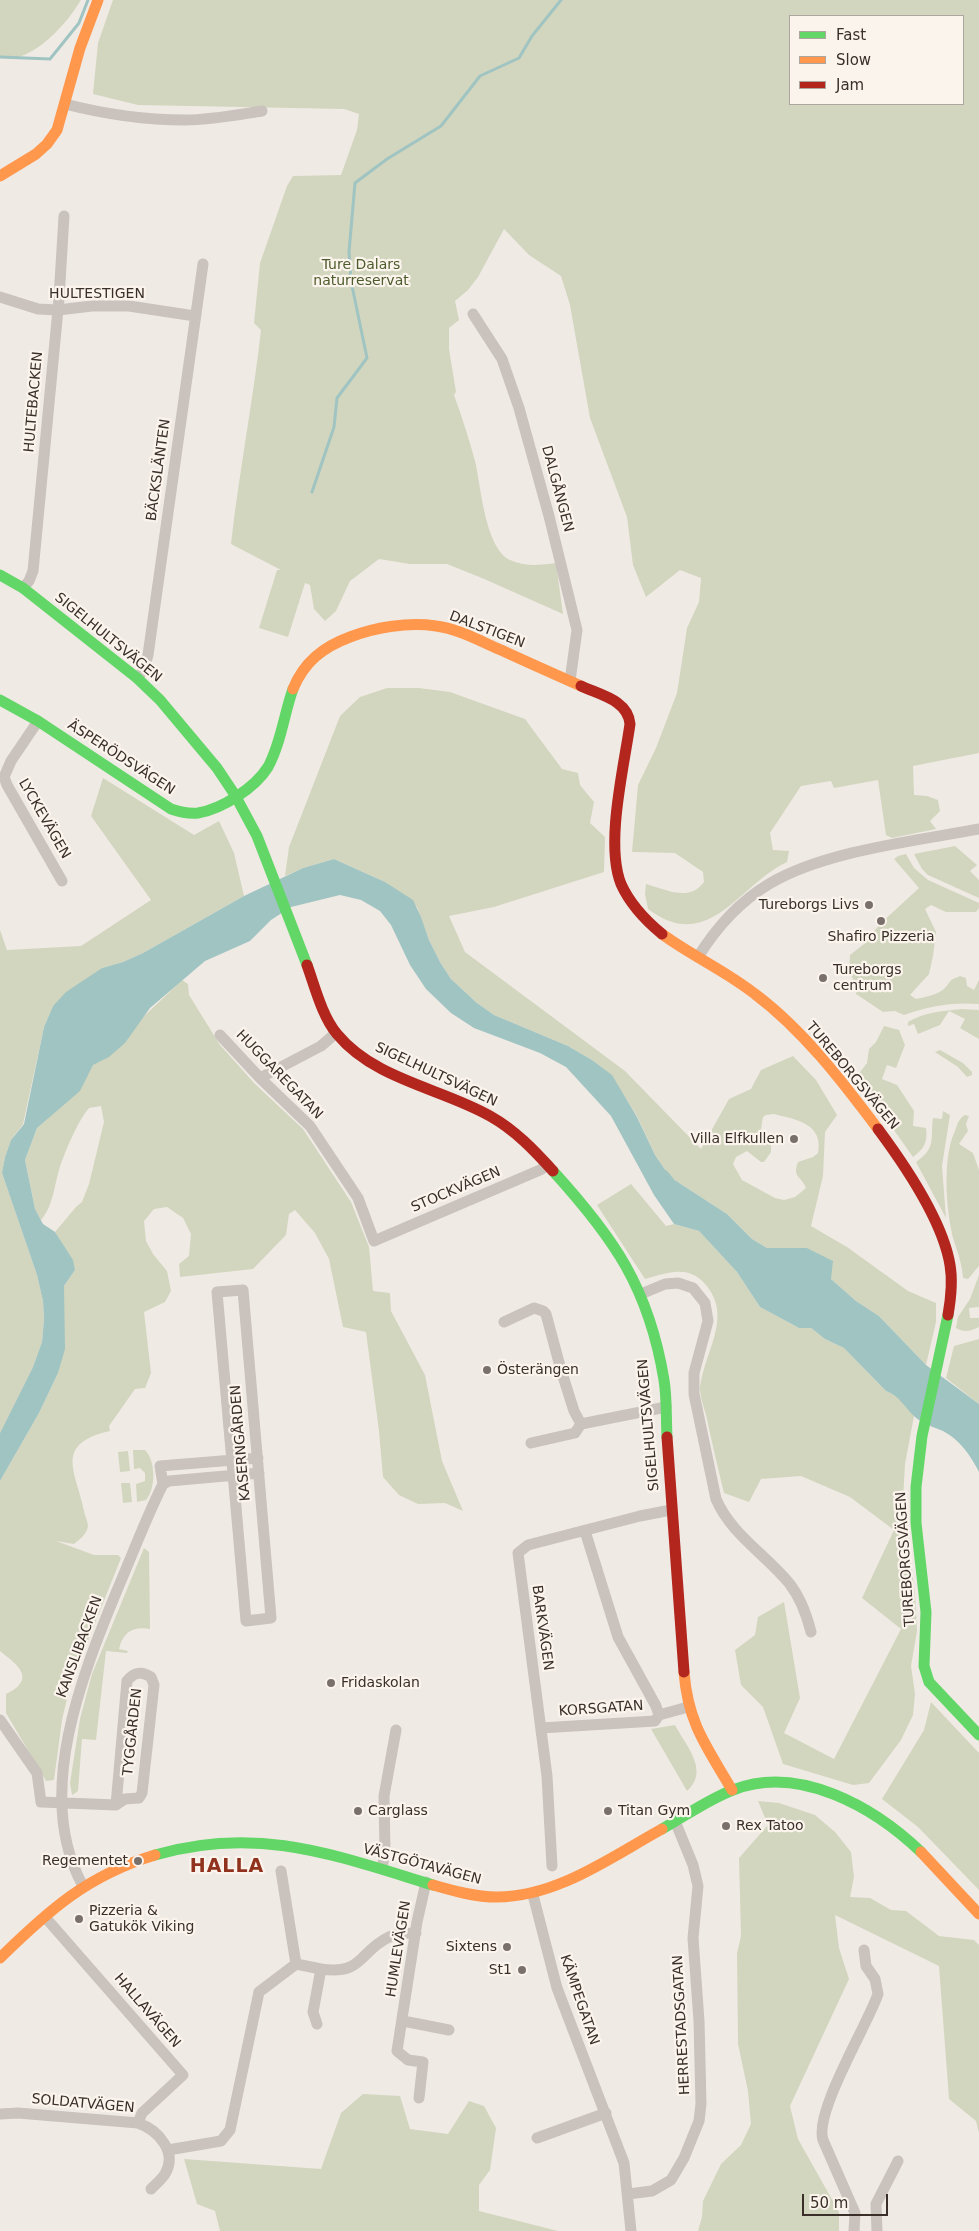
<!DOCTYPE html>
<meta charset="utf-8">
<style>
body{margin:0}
#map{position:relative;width:979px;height:2231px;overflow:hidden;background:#f0eae5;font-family:"DejaVu Sans",sans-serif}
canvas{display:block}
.legend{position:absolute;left:789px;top:15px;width:175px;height:90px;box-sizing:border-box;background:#fbf4ed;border:1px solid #aea59f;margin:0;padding:6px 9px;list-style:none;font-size:15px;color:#3b2f2a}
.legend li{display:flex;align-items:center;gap:10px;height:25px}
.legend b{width:25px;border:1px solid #aea59f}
.scale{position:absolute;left:802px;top:2194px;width:86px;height:22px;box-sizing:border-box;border:2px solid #3b2f2a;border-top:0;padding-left:6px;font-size:15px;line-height:18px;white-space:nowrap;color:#3b2f2a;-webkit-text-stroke:4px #fbf4ed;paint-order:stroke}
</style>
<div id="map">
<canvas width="979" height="2231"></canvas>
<ul class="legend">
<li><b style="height:6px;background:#63d668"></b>Fast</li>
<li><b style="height:6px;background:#ff974d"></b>Slow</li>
<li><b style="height:6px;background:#b3261e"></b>Jam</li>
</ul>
<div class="scale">50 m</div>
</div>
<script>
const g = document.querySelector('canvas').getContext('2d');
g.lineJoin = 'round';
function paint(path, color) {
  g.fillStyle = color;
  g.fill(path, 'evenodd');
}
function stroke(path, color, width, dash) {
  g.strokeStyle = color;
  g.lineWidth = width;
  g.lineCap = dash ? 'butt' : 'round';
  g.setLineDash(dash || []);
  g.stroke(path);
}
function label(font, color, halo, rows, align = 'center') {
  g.font = font + ' "DejaVu Sans",sans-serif';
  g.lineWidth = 4.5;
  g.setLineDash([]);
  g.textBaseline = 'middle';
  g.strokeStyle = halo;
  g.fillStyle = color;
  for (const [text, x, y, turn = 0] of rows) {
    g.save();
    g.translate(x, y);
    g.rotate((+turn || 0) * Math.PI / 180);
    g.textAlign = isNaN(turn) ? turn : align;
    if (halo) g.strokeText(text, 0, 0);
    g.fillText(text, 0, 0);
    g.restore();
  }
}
const green = new Path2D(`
 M0 0H81C67 23 43 50 16 58 11 59 5 57 0 57Z
 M113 0H979V753L913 766 914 795 927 796 938 800 940 811 930 821 936 829 892 838 886 835 878 780 834 788 831 781 801 786 770 833 773 850 789 851 787 862C738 885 709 955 648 909L645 894 646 884C668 890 689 902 704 882L703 872 675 853 632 852 638 785 656 748 677 693 687 628 699 602 701 578 680 570 646 597 633 565 627 517 590 418 570 305 561 276 529 255 504 229 478 277 468 290 455 301 459 320 449 328V349L456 392 454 395C462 417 469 439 475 461 481 486 485 548 510 560 525 567 540 565 556 563L563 614 482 578 447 564H410L379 559 350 581 336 611 325 621 314 609 310 585 305 583 288 637 259 628 277 570H281L231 544C239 472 253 402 261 330L254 323 260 263 287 186 293 176 341 175 357 130 359 114 344 109 138 105 93 94 98 43ZM790 16H963V104H790Z
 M387 688H419L450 692 525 719 562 769 578 773 580 785 594 802 590 823 605 837 604 872 494 907 449 916 465 952 625 1071 701 1149 729 1099 751 1089 761 1070 793 1056 816 1080 837 1115 825 1132 823 1176 811 1226 847 1247 908 1291 936 1303V1322L926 1365 879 1316 856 1301 831 1279 807 1248H767L752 1239 727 1214 670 1177 655 1155 637 1116 611 1075 592 1060 568 1046 494 1015 477 1003 451 979 440 962 429 940 417 907 385 882 334 859 303 868 285 876 289 847 340 716 360 697ZM774 1114C794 1119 824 1123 818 1153L813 1157 798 1162C792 1178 801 1175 806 1188L795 1197 784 1200 775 1198 742 1180 733 1164 736 1157 747 1151 761 1162H764L771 1152V1143L761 1129 763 1117 766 1115Z
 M103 778 194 835 219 821 234 853 244 896 143 953 123 962 102 968 53 1006 44 1027 23 1124 11 1140 5 1157 2 1173 37 1275 43 1301 44 1319 42 1342 33 1367 0 1433V930L7 950 81 946 151 900 91 816Z
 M955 846 977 865 970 871 979 880V898L928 875 922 869 914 854Z
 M906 854 914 868 928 880 979 903V908L976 912H946L931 905 925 909 936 932 933 956 929 974 910 995 916 999C925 997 937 995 944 989 952 981 947 981 960 976L966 978 967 986 974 990 979 980V1004C950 1002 931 1006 904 1015L895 1011 883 1012 856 994V985L849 971 850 955 864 944 880 924 919 888 894 859 898 856Z
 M182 980 188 984 189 995 220 1045 255 1084 303 1129 351 1202 369 1247 373 1291 390 1293 391 1311 425 1375 442 1461 463 1511 445 1503 418 1504 399 1495 383 1477 379 1431 366 1332 343 1327 329 1259 315 1233 295 1210 289 1214 286 1235 253 1269 180 1277 179 1264 189 1256 191 1234 183 1218 167 1207 154 1209 144 1221 146 1241 153 1254 167 1271 171 1291 165 1302 144 1312 151 1373 145 1388 135 1389 109 1426 110 1431C52 1444 77 1473 84 1511 85 1516 88 1522 88 1526 87 1534 80 1539 74 1544L56 1541 94 1555H118L121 1558 70 1686 62 1720 54 1780 46 1781 6 1713V1694C10 1692 16 1689 19 1685 31 1672 9 1659 0 1651V1481L39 1413 58 1373 64 1286 75 1270 55 1232 76 1207 82 1202 89 1184 104 1122 101 1106 89 1108C78 1121 68 1145 62 1161 54 1181 55 1204 41 1220L35 1209 25 1160 37 1128 69 1099 93 1065Z
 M962 1009 979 1010V1039L960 1028 965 1019 949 1011 940 1025 918 1034 914 1024 908 1026V1022C924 1012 944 1011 962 1009Z
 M884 1026 899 1030 905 1045 896 1068 887 1065 882 1079 897 1085 914 1111 913 1126 926 1128C928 1142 924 1149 913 1157L884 1116 850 1078 861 1071 867 1063 869 1049 876 1042Z
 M940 1050 963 1063 972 1072V1075L967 1077 958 1067 935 1052Z
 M943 1111 950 1115 942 1166 946 1218 916 1162C937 1147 930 1139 933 1118L942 1119Z
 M965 1115 969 1116 966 1124 968 1131 959 1144 973 1153 979 1170V1266L968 1279 963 1278C962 1264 958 1253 954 1241 946 1213 942 1157 955 1131 957 1125 959 1118 965 1115Z
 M631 1184 666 1226 674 1224 699 1231 737 1272 760 1307 799 1328H811L825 1339 844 1348 886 1391C898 1394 908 1406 914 1416L905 1464 903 1500 915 1594 917 1631 911 1666 915 1694 913 1715 901 1740 869 1783 853 1785 783 1764 763 1707 741 1685 735 1650 755 1635 758 1617 784 1602 800 1698 784 1733 834 1759 901 1629 862 1598 894 1530 850 1497 801 1476 761 1479 749 1502 724 1493C718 1468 712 1444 707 1419 705 1410 700 1398 700 1389 704 1351 734 1317 705 1284 688 1264 667 1273 645 1279L597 1205Z
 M979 1275V1307L969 1308 970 1318H979V1327C971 1331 964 1333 956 1328L958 1317 970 1299Z
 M979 1339V1404L946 1378 954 1346Z
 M133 1450H145C156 1461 156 1489 146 1500L137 1502 136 1484 145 1481V1473L140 1468 134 1469Z
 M128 1451 130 1471 120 1472 118 1452Z
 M121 1483H130L132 1502 123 1503Z
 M144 1548 149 1552 150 1629C133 1626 123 1632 119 1649L128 1651 127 1653 106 1651 96 1740 82 1739 78 1791 72 1795 70 1783 80 1719 92 1674Z
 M931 1702 979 1753V1890L918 1827 882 1799 924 1730Z
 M675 1725C686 1746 710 1771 687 1791L651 1729Z
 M758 1801 779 1803 815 1815 835 1832 851 1852 854 1877 850 1897 870 1898 891 1910 906 1911 939 1936 974 1940 979 1945V2133L976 2121 949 2099 939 1966 835 1915 839 1948 849 1979 790 2106 798 2139 839 2212V2231H698L702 2217 703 2201 721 2164 741 2145 751 2124 748 2091 738 2044 737 1953 741 1936 739 1858 768 1825Z
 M363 2094 400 2096 410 2129 448 2134 469 2101 484 2106 496 2128 490 2170 479 2185V2211L558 2231H220L215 2211 197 2204 184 2159 321 2169 341 2113Z`);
const water = new Path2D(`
 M334 859 385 882 413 900 421 917 429 940 440 962 451 979 477 1003 494 1015 568 1046 592 1060 612 1075 637 1117 655 1155 670 1177 727 1214 752 1239 767 1248H807L833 1261 831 1279 856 1301 879 1316 926 1365 979 1404V1472C971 1456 959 1439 943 1431 933 1427 922 1423 915 1417 905 1408 899 1395 886 1391L844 1348 825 1339 811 1328H799L760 1307 737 1272 699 1231 674 1224 654 1195 611 1116 566 1067 540 1053 474 1028 451 1013 426 989 410 965 391 925 380 911 361 900 340 895 291 907 271 920 250 941 205 961 150 1008 125 1043 109 1057 93 1065 80 1091 37 1128 25 1160 35 1209 43 1224 55 1232 73 1260 75 1270 64 1286 65 1349 58 1373 39 1413 0 1481V1433L33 1367 42 1342 44 1319 43 1301 37 1275 2 1173 5 1157 11 1140 24 1124 44 1027 53 1006 66 992 102 968 123 962 143 953 244 896 303 868ZM680 1199 685 1200 694 1208 693 1212 684 1213 678 1207 676 1201Z`);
const stream = new Path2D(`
 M0 57 50 59 79 23 88 0
 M312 492 334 427 337 398 367 358 351 281 349 252 355 183 387 159 441 126 480 76 519 58 532 36 561 0`);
const river = new Path2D(`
 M661 1179 673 1195 717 1226`);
const street = new Path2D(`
 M65 104C104 114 144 120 185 120 210 120 236 115 262 111
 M0 297 38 309 58 310 92 306H129L195 316
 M473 314 502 359 519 408 549 516 577 630 570 681
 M23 588 29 581 33 571 59 299 64 216
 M137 678 143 671 148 655 203 264
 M38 721 11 761 4 777 7 785 62 881
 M698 957C716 928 739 902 769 884 824 851 915 841 979 829
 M220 1035 260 1078 310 1126 358 1198 374 1241 540 1170 548 1165
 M260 1078 321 1046 336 1033
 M243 1290 271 1618 246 1621 217 1292Z
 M641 1294 665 1284 678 1283 693 1288 705 1303 708 1321 694 1373V1394L716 1499C731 1534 765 1554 789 1583 800 1597 807 1616 811 1632
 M504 1322 534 1308 543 1311 546 1314 561 1370 574 1411 581 1424 666 1407
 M531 1443 575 1433 581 1424
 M163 1484 169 1481 259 1473
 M585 1531 618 1637 656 1706 659 1715
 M0 1720 37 1773 41 1802 116 1805 125 1799 139 1798 142 1793 154 1685 151 1677C142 1671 134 1672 127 1681L116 1805
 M541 1728 655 1721 659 1715 688 1707
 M552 1866 547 1776 518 1553 528 1545 640 1516 671 1510
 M382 1869 385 1850 384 1796 396 1730
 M83 1886C33 1796 82 1675 118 1588 133 1553 146 1518 163 1484L160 1466 258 1458
 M533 1895 557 1988 624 2163 631 2231
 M45 1917 183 2075 142 2113 138 2123
 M296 1964 321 1969 313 2012 317 2024
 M321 1969C364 1975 358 1952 389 1937 397 1933 407 1933 416 1933
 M403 2021 449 2030
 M419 2098 423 2062 408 2060 397 2051 417 1922 426 1882
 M0 2114 18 2113 138 2123C158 2130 178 2152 165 2174 162 2179 156 2184 151 2189
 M537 2138 606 2113
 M168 2150 221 2141 230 2130 259 1992 296 1964 281 1871
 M628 2194 652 2191 671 2180 684 2158 699 2121 701 2104 699 2021 693 1938 698 1886 693 1865 675 1821
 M854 2231 855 2213 823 2140C814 2112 867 2026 878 1994L875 1979 866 1966 864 1950
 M877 2231 876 2204 898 2161`);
const fast = new Path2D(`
 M0 575 23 588 137 678 160 700 217 768 235 795 257 836 307 965
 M0 700 38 721 171 809C180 812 189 814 198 813 222 809 255 788 268 767 281 743 284 714 293 689
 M553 1171C614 1238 649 1288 664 1380 667 1398 666 1418 667 1437
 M948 1315 922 1436 916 1487V1523L926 1612 924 1666 929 1682 979 1735
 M662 1829C685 1816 709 1799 733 1790 799 1764 874 1807 921 1852
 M155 1855C258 1825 335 1855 433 1885`);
const slow = new Path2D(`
 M0 176 36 154 47 144 57 130 80 48 98 0
 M293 689C304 662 323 647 350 637 376 627 408 622 436 626 459 629 480 641 501 650 527 662 554 674 581 686
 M662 934C692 956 726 971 755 994 803 1030 842 1081 878 1129
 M684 1672C688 1724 707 1747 732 1790
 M921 1852 979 1914
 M433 1885C454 1891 475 1897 497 1897 557 1897 611 1857 662 1829
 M0 1958C49 1910 88 1875 155 1855`);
const jam = new Path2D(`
 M581 686C600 695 628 700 630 724 624 767 605 844 621 884 630 904 645 920 662 934
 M307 965C315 987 322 1016 337 1034 375 1080 441 1088 490 1116 515 1130 534 1150 553 1171
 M878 1129C904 1164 943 1222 950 1265 953 1282 951 1298 948 1315
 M667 1437 684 1672`);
const markers = [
 [869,905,5,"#7a706b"],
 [881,921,5,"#7a706b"],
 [823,978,5,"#7a706b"],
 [794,1139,5,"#7a706b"],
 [487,1370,5,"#7a706b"],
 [331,1683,5,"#7a706b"],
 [358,1811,5,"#7a706b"],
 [608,1811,5,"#7a706b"],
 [726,1826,5,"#7a706b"],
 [138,1861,5,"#7a706b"],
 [79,1919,5,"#7a706b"],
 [507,1947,5,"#7a706b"],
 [522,1970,5,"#7a706b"]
];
const parkNames = [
 ["Ture Dalars",361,265],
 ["naturreservat",361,281]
];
const streetNames = [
 ["HULTESTIGEN",97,294],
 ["HULTEBACKEN",34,402,-85],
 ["BÄCKSLÄNTEN",159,470,-82],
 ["DALGÅNGEN",557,489,75],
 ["DALSTIGEN",487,630,21],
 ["SIGELHULTSVÄGEN",108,638,39],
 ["ÄSPERÖDSVÄGEN",121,758,33],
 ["LYCKEVÄGEN",44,819,60],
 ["HUGGAREGATAN",279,1075,46],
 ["SIGELHULTSVÄGEN",436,1075,25],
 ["TUREBORGSVÄGEN",852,1076,50],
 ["STOCKVÄGEN",456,1190,-23],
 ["SIGELHULTSVÄGEN",649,1425,-95],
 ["KASERNGÅRDEN",241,1443,-95],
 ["TUREBORGSVÄGEN",906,1559,-94],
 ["BARKVÄGEN",542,1628,82],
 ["KANSLIBACKEN",80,1647,-70],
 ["KORSGATAN",601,1709,-4],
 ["TYGGÅRDEN",133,1732,-84],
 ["VÄSTGÖTAVÄGEN",422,1865,15],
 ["HUMLEVÄGEN",399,1949,-81],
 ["KÄMPEGATAN",579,2000,71],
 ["HALLAVÄGEN",147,2011,49],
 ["HERRESTADSGATAN",682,2025,-93],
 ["SOLDATVÄGEN",83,2104,5]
];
const poiNames = [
 ["Tureborgs Livs",859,905,"right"],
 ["Shafiro Pizzeria",881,937,"center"],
 ["Tureborgs",833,970],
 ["centrum",833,986],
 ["Villa Elfkullen",784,1139,"right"],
 ["Österängen",497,1370],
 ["Fridaskolan",341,1683],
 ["Carglass",368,1811],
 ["Titan Gym",618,1811],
 ["Rex Tatoo",736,1826],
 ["Regementet",128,1861,"right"],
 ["Pizzeria &",89,1911],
 ["Gatukök Viking",89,1927],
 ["Sixtens",497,1947,"right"],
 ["St1",512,1970,"right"]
];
const districtNames = [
 ["HALLA",227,1867]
];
paint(green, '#d2d6be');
paint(water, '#a0c4c2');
stroke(stream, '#a0c4c2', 3);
stroke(river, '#a0c4c2', 20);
stroke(street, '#c9c2bd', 11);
stroke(fast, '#63d668', 11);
stroke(slow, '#ff974d', 11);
stroke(jam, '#b3261e', 11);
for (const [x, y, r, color] of markers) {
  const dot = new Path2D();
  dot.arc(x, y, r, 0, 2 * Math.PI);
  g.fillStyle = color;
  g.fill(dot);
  stroke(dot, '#fbf4ed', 2);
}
label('14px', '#4d5c2c', '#fbf4ed', parkNames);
label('14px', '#3b2f2a', '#fbf4ed', streetNames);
label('14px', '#3b2f2a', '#fbf4ed', poiNames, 'left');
g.letterSpacing = '1px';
label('bold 19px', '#90321e', '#fbf4ed', districtNames);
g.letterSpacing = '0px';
</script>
